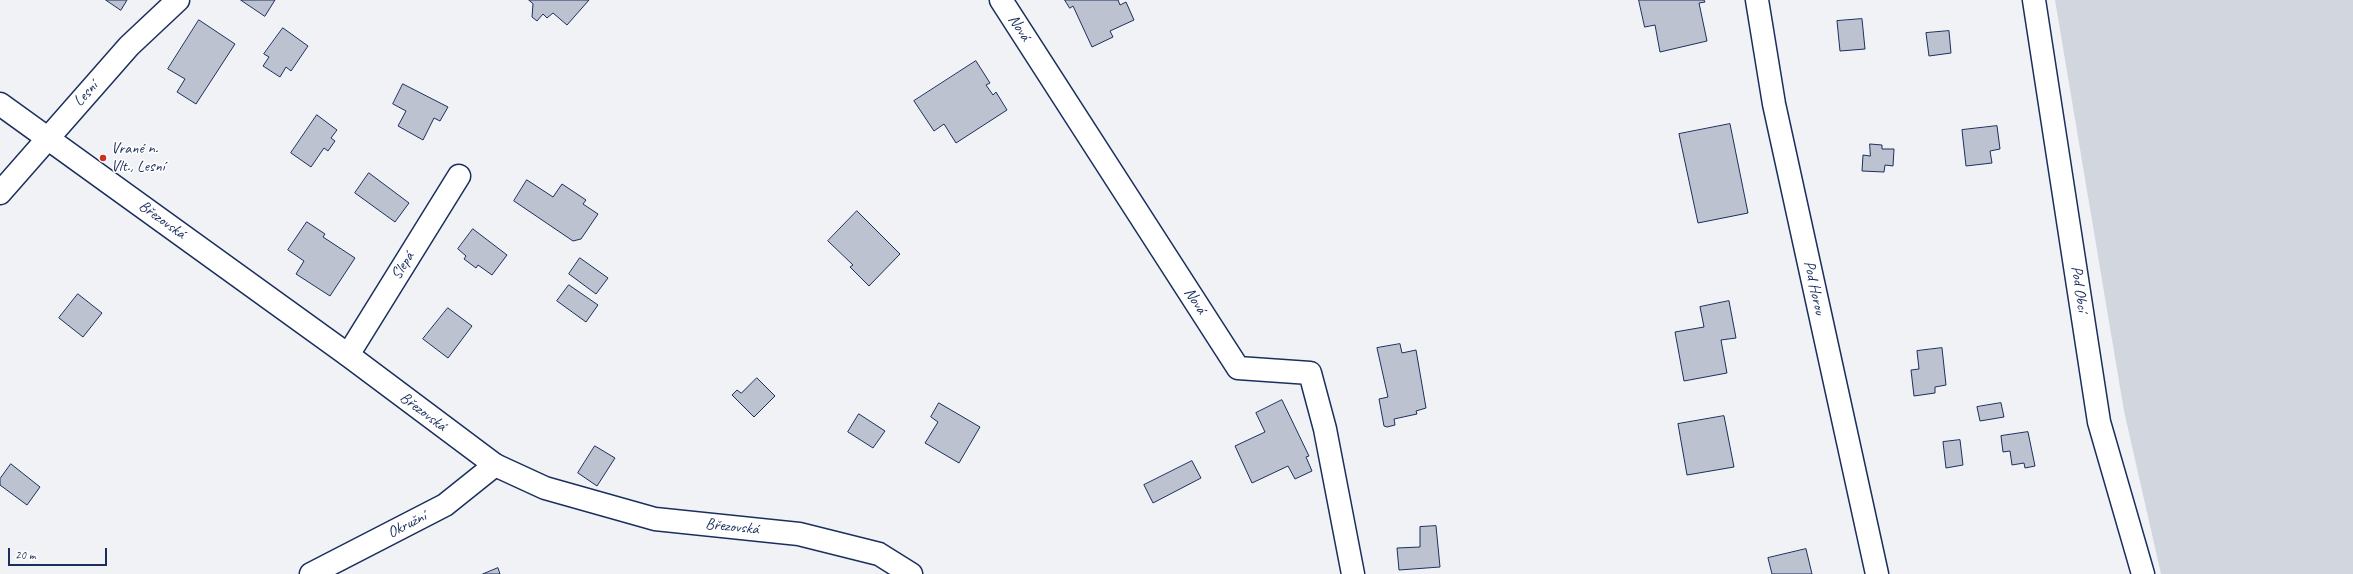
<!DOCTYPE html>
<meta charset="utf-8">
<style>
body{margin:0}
#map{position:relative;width:2353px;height:574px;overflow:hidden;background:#f1f2f5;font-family:Caveat,sans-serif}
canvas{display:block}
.scale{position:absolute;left:8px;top:548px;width:99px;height:18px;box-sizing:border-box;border:2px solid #1b2f5e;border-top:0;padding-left:5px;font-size:12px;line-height:14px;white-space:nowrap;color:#1b2f5e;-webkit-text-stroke:3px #fff;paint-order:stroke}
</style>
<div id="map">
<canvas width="2353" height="574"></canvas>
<div class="scale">20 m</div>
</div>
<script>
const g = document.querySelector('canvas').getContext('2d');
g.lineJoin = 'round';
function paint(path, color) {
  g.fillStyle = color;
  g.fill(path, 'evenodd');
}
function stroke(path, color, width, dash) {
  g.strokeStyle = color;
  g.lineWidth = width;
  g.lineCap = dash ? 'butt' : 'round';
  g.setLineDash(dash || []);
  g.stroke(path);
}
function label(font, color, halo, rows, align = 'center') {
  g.font = font + ' Caveat,sans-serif';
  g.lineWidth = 3;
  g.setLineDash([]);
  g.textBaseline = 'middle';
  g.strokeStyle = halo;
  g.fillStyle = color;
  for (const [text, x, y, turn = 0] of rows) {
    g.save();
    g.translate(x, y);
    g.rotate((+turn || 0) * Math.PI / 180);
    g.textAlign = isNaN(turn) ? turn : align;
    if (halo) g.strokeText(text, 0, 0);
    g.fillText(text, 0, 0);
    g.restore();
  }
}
const green = new Path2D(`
 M2055 0H2353V574H2161L2124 411Z`);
const building = new Path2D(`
 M106 0H127L121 10Z
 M241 0H275L265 16Z
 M529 0H589L567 25 553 13 547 18 543 14 537 21 532 17 533 4Z
 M1065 0H1118L1120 5 1126 2 1134 20 1110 31 1113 37 1092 47 1073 6 1070 8Z
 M1639 0H1704L1705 2 1699 3 1707 41 1660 52 1655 25 1645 27Z
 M1862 19 1865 49 1840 51 1837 21Z
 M199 20 235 44 196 104 177 92 185 79 168 69Z
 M283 28 308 46 291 71 286 67 280 77 263 66 269 57 264 54Z
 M1949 31 1951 53 1929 56 1926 33Z
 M976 61 990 83 986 85 993 95 996 92 1007 110 956 143 944 124 934 131 914 101Z
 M403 84 448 107 440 121 434 118 423 140 398 126 406 111 393 104Z
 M317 115 337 130 331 138 335 141 328 151 324 148 311 167 291 153Z
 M1730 124 1748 213 1698 223 1679 134Z
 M1997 126 2000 149 1990 151 1992 163 1966 166 1962 130Z
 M1870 144 1882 145V149H1894L1893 166 1885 165 1884 172 1862 171 1863 155 1870 156Z
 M369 173 409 203 395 222 355 193Z
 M527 180 553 197 562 184 586 200 583 204 598 214 581 239 573 241 514 201Z
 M857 211 900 254 869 286 850 267 853 265 828 241Z
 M307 222 325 234 323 237 355 258 330 296 296 274 304 261 288 250Z
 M473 229 507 255 492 275 478 265 476 268 464 259 466 256 458 249Z
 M580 258 608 278 596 294 569 274Z
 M569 285 598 305 586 322 557 301Z
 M78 294 102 313 83 337 59 318Z
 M1729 301 1736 338 1721 340 1727 373 1684 381 1675 332 1704 327 1700 307Z
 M448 308 472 326 448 358 423 339Z
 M1400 344 1402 353 1416 350 1426 408 1416 411 1417 414 1394 419 1395 425 1387 427 1384 426 1379 399 1388 397 1377 348Z
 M1942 348 1946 385 1935 387V393L1914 396 1911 370 1919 369 1917 351Z
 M757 378 775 396 754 417 732 395 737 390 741 393Z
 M1282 400 1309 456 1306 457 1312 471 1295 479 1288 466 1252 483 1235 446 1265 432 1256 413Z
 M939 403 980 427 959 463 925 443 938 422 931 417Z
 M2001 403 2004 417 1980 421 1977 407Z
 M859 414 885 431 873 448 848 432Z
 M1724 416 1734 467 1687 475 1678 424Z
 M2028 432 2035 466 2025 468 2024 463 2012 465 2010 451 2003 452 2001 436Z
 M1960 440 1963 465 1946 468 1943 442Z
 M595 446 615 458 597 486 578 473Z
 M1192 461 1201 478 1153 503 1144 485Z
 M11 464 40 487 27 505 0 485V479Z
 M1436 526 1440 567 1399 570 1397 548 1420 547V527Z
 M1806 549 1812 574H1772L1768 558Z
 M498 568 500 574H483Z`);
const minor = new Path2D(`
 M1001 0 1238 368 1310 373 1325 429 1353 574
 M1757 0 1774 104 1877 574
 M2034 0 2099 422 2143 574
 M0 193 129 46 178 0
 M348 355 459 176
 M311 574 445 505 495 465`);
const tertiary = new Path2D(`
 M0 104 348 355 495 465 545 488 655 519 799 534 879 554 911 574`);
const markers = [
 [103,158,4,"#c8321e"]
];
const streetNames = [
 ["Nová",1019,28,57],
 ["Lesní",86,94,-48],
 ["Březovská",162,220,36],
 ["Slepá",403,266,-58],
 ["Pod Horou",1814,288,78],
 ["Pod Obcí",2079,289,82],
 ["Nová",1195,301,57],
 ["Březovská",423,412,37],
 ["Okružní",407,525,-27],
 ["Březovská",732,527,6]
];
const poiNames = [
 ["Vrané n.",111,149],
 ["Vlt., Lesní",111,167]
];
paint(green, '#d2d6df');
paint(building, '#bcc2d0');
stroke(building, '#1b2f5e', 1);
stroke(minor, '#1b2f5e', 25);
stroke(tertiary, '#1b2f5e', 25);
stroke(minor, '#fff', 22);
stroke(tertiary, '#fff', 22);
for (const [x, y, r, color] of markers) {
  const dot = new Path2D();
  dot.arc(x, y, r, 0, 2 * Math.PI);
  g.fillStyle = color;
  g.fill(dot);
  stroke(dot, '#fff', 1.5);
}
label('16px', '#1b2f5e', '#fff', streetNames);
label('16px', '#1b2f5e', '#fff', poiNames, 'left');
</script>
